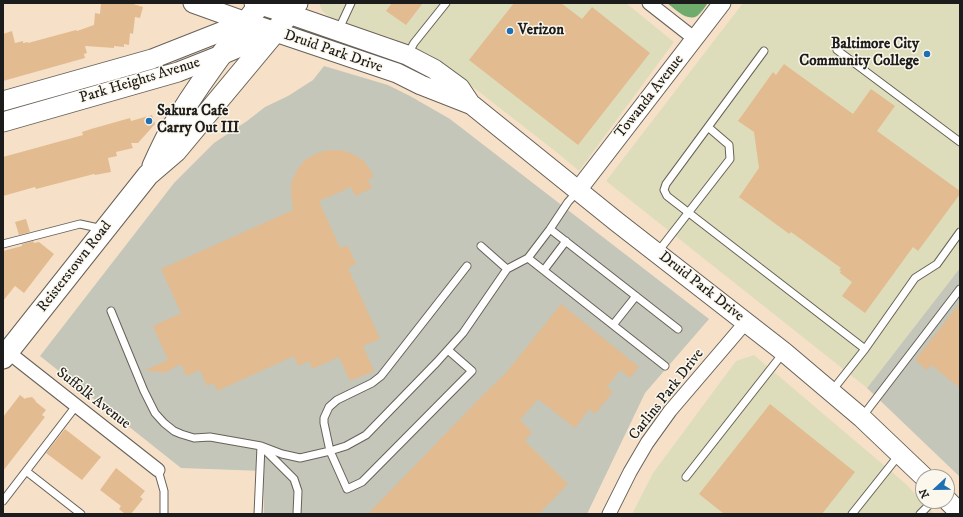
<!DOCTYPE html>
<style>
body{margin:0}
#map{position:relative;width:963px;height:517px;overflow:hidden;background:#f6e1c8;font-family:"IM FELL DW Pica",serif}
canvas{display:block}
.frame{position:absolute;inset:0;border:4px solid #1c1c1c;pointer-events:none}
.north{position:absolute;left:915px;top:469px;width:40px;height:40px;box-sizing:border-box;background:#fbf7ec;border:1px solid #a29f99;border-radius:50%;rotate:248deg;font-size:11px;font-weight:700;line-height:16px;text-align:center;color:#1c1c1c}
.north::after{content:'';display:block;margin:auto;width:14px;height:18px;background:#1f6fb2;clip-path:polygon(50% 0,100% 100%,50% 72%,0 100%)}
</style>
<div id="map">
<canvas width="963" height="517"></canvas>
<div class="frame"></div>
<div class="north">N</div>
</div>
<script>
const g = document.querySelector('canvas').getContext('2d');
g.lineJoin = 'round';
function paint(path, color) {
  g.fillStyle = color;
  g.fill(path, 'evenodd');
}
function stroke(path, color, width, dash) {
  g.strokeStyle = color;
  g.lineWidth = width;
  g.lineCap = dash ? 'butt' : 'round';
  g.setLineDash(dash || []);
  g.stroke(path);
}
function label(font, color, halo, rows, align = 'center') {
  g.font = font + ' "IM FELL DW Pica",serif';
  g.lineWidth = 3;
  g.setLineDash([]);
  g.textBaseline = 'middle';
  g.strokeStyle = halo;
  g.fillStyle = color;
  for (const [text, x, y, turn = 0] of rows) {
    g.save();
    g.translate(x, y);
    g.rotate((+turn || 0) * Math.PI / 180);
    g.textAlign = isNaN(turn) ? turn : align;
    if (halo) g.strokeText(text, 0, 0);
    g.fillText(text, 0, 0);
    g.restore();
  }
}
const built = new Path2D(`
 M319 3H626L674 42 579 171 555 151 433 56 389 37 332 19 322 11Z
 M743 3H960V268L867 388 606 181Z
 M754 355 906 484 934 514H632L653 473 736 361Z`);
const industrial = new Path2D(`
 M324 66 388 85 410 96 450 119 709 319 645 393 587 514H264L263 471 181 468 40 356 174 183 214 143 247 121 265 107 288 96 313 80Z
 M960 268V477L867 388Z`);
const forest = new Path2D(`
 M667 3H708C705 7 701 13 697 16 687 22 675 9 667 3Z`);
const building = new Path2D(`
 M101 3H130L143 7 140 18 135 17 133 34 130 33 129 45 124 44V47L114 46V48L85 46 87 53 84 54 85 58 3 81V34L12 31 15 43 23 41V43L28 42V43L76 30 77 31 94 25 95 13 100 14Z
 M392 3H423L406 25 386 11Z
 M514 3H561L582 19 592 7 650 53 578 145 469 60Z
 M784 64 853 114 871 89 895 106 877 131 960 191V194L918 251 913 247 865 313 842 296 852 282 840 273 841 271 839 270 841 268 791 232 789 234 788 233 739 197 759 168 754 132 738 121 773 72 776 75Z
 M152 115 155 124 138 143H131L133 148 116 152 117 156 108 158 111 172 95 175 94 174 36 189 35 187 3 196V157L83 135 82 132 91 129 130 118 131 121Z
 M329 150H339L348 152 356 156 363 160 367 165 374 177 368 179 372 188 355 196 351 187 319 201 340 248 348 246 356 264 348 268 380 339 363 346 374 371 350 381 339 357 312 369 309 361 298 366 294 356 217 391 214 383 207 386 200 370 186 376 181 364 164 373 145 370 168 360 153 326 181 313 161 269 293 210 291 195V186L292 180 299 167 304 161 310 157 320 152Z
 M26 219 30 232 19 235 15 222Z
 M33 241 34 243 39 242 54 254 24 293 15 286 3 301V251L22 246V244Z
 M960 303V388L931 365 927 370 915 360Z
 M561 304 639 367 630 378 620 370 607 387 613 392 595 414 589 409 575 428 538 399 520 420 532 432 525 441 568 484 539 514H368L480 398 506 373Z
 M20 395 25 399 26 398 32 397 35 400 36 402 46 410 42 415 45 417 3 471V417Z
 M770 404 855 472 822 514H724L699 494Z
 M65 429 101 457 82 480 46 453Z
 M116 468 145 491 140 497 143 499 131 514H125L119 509 121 506 100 490Z`);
const service = new Path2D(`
 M338 31 351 3
 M837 50 960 142
 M764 51 666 184 664 190 667 196 865 349
 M408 54 414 43 446 3
 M550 229 568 202 578 191
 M3 244 80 224 103 229
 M481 246 507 269
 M657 253 730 159 729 145 708 127
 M528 258 665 366
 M544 270 566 241
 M111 311 144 391 155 413 164 423 174 431 181 434 194 438 210 437 261 446 282 454 300 458 330 451 346 446 366 435 437 362 463 333 507 269 528 258 550 229 678 329
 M613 325 636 296
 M448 350 472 371 362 482 347 489 330 451 324 423V418L329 407 337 400 372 383 381 376 467 266
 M831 392 865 349 915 278 937 264 960 232
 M862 417 960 289
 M264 449 294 479 298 491 297 514
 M158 470 164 491V514
 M26 471 81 514
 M686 477 784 352
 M3 501 76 406
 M258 514 261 446
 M852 514 899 455
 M920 514 933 501`);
const minor = new Path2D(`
 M649 3 695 39
 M8 352 158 470
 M609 514 630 472 647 443 670 411 746 322`);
const tertiary = new Path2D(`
 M578 190 722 3`);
const secondary = new Path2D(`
 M193 3 246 22 397 73 421 85 472 105 617 222 784 352 862 418 924 477
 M254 3 289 14 407 55 434 69 460 88 470 103
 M3 101 152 59 246 22
 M3 122 178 72 221 55 275 32
 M947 500 960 513`);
const primary = new Path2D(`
 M153 166C158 155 163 144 169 133 196 87 228 45 261 3
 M3 358 148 175 176 151 275 32 297 3`);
const markers = [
 [510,31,4,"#1f6fb2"],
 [927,54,4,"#1f6fb2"],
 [149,121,4,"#1f6fb2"]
];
const poiNames = [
 ["Verizon",518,31],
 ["Baltimore City",919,45,"right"],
 ["Community College",919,62,"right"],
 ["Sakura Cafe",157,112],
 ["Carry Out III",157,129]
];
const streetNames = [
 ["Druid Park Drive",333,52,19],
 ["Park Heights Avenue",140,81,-17],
 ["Towanda Avenue",650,97,-52],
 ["Reisterstown Road",75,267,-52],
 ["Druid Park Drive",701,287,38],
 ["Carlins Park Drive",667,395,-52],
 ["Suffolk Avenue",93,399,38]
];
paint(built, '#deddbb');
paint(industrial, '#c3c6b9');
paint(forest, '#6eab6c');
paint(building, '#e3bb90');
stroke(service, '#686158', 9);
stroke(minor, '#686158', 15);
stroke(tertiary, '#686158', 19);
stroke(secondary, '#686158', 21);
stroke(primary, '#686158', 23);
stroke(service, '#fff', 7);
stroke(minor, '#fff', 13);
stroke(tertiary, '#fff', 17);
stroke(secondary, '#fff', 19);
stroke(primary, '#fff', 21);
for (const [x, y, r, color] of markers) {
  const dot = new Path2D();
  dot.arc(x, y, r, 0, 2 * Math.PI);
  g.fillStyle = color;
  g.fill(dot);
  stroke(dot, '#fbf7ec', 1.5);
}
label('bold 15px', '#1c1c1c', '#fbf7ec', poiNames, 'left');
label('15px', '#1c1c1c', '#fbf7ec', streetNames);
</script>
